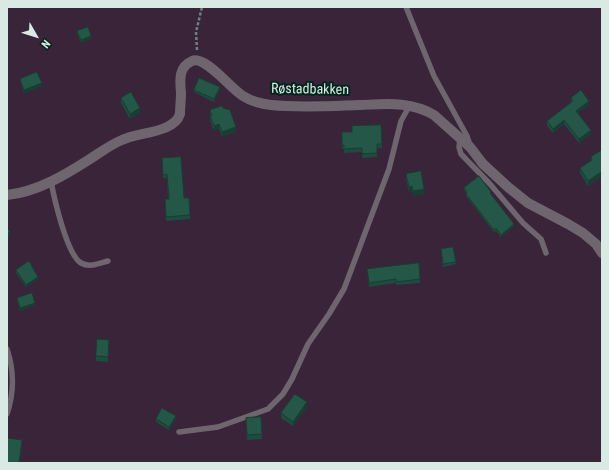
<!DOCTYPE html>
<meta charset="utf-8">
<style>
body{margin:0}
#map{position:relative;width:609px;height:470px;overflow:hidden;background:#04251c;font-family:"Roboto Condensed",sans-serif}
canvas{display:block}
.frame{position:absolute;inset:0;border:8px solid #d8eae3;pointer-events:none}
.north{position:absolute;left:16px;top:16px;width:40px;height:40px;-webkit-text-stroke:3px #04251c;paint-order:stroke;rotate:129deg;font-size:11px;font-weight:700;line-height:16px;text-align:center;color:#d8eae3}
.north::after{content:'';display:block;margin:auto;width:14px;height:18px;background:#d8eae3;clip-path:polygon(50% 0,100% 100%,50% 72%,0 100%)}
</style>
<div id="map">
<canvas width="609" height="470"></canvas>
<div class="frame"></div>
<div class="north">N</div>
</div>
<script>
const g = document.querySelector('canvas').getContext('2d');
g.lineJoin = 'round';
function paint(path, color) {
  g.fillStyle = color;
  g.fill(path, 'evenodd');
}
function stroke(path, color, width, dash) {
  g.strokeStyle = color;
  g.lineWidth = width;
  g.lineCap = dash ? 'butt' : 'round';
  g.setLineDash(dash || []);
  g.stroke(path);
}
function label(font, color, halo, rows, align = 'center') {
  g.font = font + ' "Roboto Condensed",sans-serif';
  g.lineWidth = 4;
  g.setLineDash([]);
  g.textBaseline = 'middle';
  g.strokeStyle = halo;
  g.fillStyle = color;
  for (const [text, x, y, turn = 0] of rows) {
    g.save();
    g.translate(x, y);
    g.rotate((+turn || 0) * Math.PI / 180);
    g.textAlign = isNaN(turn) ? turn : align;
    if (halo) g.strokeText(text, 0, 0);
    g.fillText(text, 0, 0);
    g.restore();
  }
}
const green = new Path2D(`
 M7 7H602V463H7Z`);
const path = new Path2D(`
 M197 50 196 32 202 7`);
const lane = new Path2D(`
 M406 7 434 76 467 136 470 145
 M460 139 459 147 461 154 490 184 523 223 541 239 546 253
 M51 181C54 198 67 255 81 263 90 268 100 263 108 261
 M7 349C14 370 14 393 7 414
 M179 432 218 427 268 409 283 394 292 379 308 344 329 314 344 289 389 169 401 121 410 105`);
const street = new Path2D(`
 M7 195C37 192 65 175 90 159 101 152 110 145 122 140 139 132 174 133 180 114 180 107 181 100 181 93 180 81 178 67 192 61 205 55 231 89 243 96 251 101 262 104 271 105 300 108 331 106 360 105 386 104 410 101 434 115L470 147 483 164 508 187 528 203 568 224 583 233 596 244 602 253`);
const wall = new Path2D(`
 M77 31 91 39 81 43 77 33Z
 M20 79 42 86 24 93 20 81Z
 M220 89 214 102 194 92V90Z
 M121 98 140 113 130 119 121 103Z
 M571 98 589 105 578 113 591 134 579 143 564 124 553 133 547 126V121L571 102Z
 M223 108 236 132 222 137 219 129 214 131 210 121V110Z
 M381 125 382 148H377V157L362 158V152L344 153V149H342V132H352Z
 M602 150V179L601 177 588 186 580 173V168L591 161V157Z
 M162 158 184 198H189L190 219 166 221 165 199H168L167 178H163Z
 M406 174 424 194 413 196 412 191 409 192 406 179Z
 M464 188 491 194 514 226 501 237 496 231 494 232 466 196V193L464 190Z
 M441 249 456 262V264L443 267Z
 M367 269 420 279V283L396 285V283L369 287Z
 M16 270 38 279 26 287 16 273Z
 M17 298 35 305 20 311 17 301Z
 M109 345 108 362 96 361V356Z
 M307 407 293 426 281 418V413Z
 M246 418 262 434V439L247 440Z
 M156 419H176L169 430 156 422Z`);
const shadedWall = new Path2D(`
 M91 36V39L81 43V40Z
 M42 83V86L24 93V90Z
 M220 87V89L214 102V99Z
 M589 101V105L576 115V111Z
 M140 108V113L130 119V114Z
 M564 120V124L553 133V129Z
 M219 124V129L214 131V126Z
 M236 127V132L222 137V132Z
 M591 130V134L579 143V139Z
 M601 172V177L588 186V181Z
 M412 186V191L409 192V187Z
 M424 189V194L413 196V191Z
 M514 224V226L501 237V235Z
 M10 231V236L7 241V236Z
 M38 277V279L26 287V285Z
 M35 303V305L20 311V308Z
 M307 402V407L293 426V422Z
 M176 416V419L169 430V427Z
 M22 440V445L20 463H19Z`);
const building = new Path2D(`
 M88 27 91 36 81 40 77 31Z
 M37 72 42 83 24 90 20 79Z
 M199 78 220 87 214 99 194 90Z
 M581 90 589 101 576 111 591 130 579 139 564 120 553 129 547 121 573 101 571 98Z
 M131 92 140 108 130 114 121 98Z
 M222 106 223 108 230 110 236 127 222 132 219 124 214 126 210 116H212L210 110Z
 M381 125 382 144H377V153L362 154V148L344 149V145H342V132H352V126Z
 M602 150V174L601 172 588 181 580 168 592 160 591 157Z
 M181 157 184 198H189L190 215 166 217 165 199H169L167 174 163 175 162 158Z
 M421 171 424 189 413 191 412 186 409 187 406 174Z
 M479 176 491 192 490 193 514 224 501 235 496 228 494 230 466 194 467 192 464 188Z
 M7 229 10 231 7 236Z
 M453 247 456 262 443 264 441 249Z
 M29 261 38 277 26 285 16 270Z
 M419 263 420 279 396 282V279L369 283 367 269Z
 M32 293 35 303 20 308 17 298Z
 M97 339 109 340 108 357 96 356Z
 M295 394 307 402 293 422 281 413Z
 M162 408 176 416 169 427 156 419Z
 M261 417 262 434 247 435 246 418Z
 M7 438 22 440 19 463H7Z`);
const streetNames = [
 ["Røstadbakken",310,90,1]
];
paint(green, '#392439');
stroke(path, '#6b857d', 2.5, [3, 2]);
stroke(lane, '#6e656e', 5.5);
stroke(street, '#6e656e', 10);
paint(wall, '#1f4b3e');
paint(shadedWall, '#193d32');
paint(building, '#245748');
stroke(building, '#193d32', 1);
label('14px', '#d8eae3', '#04251c', streetNames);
</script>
